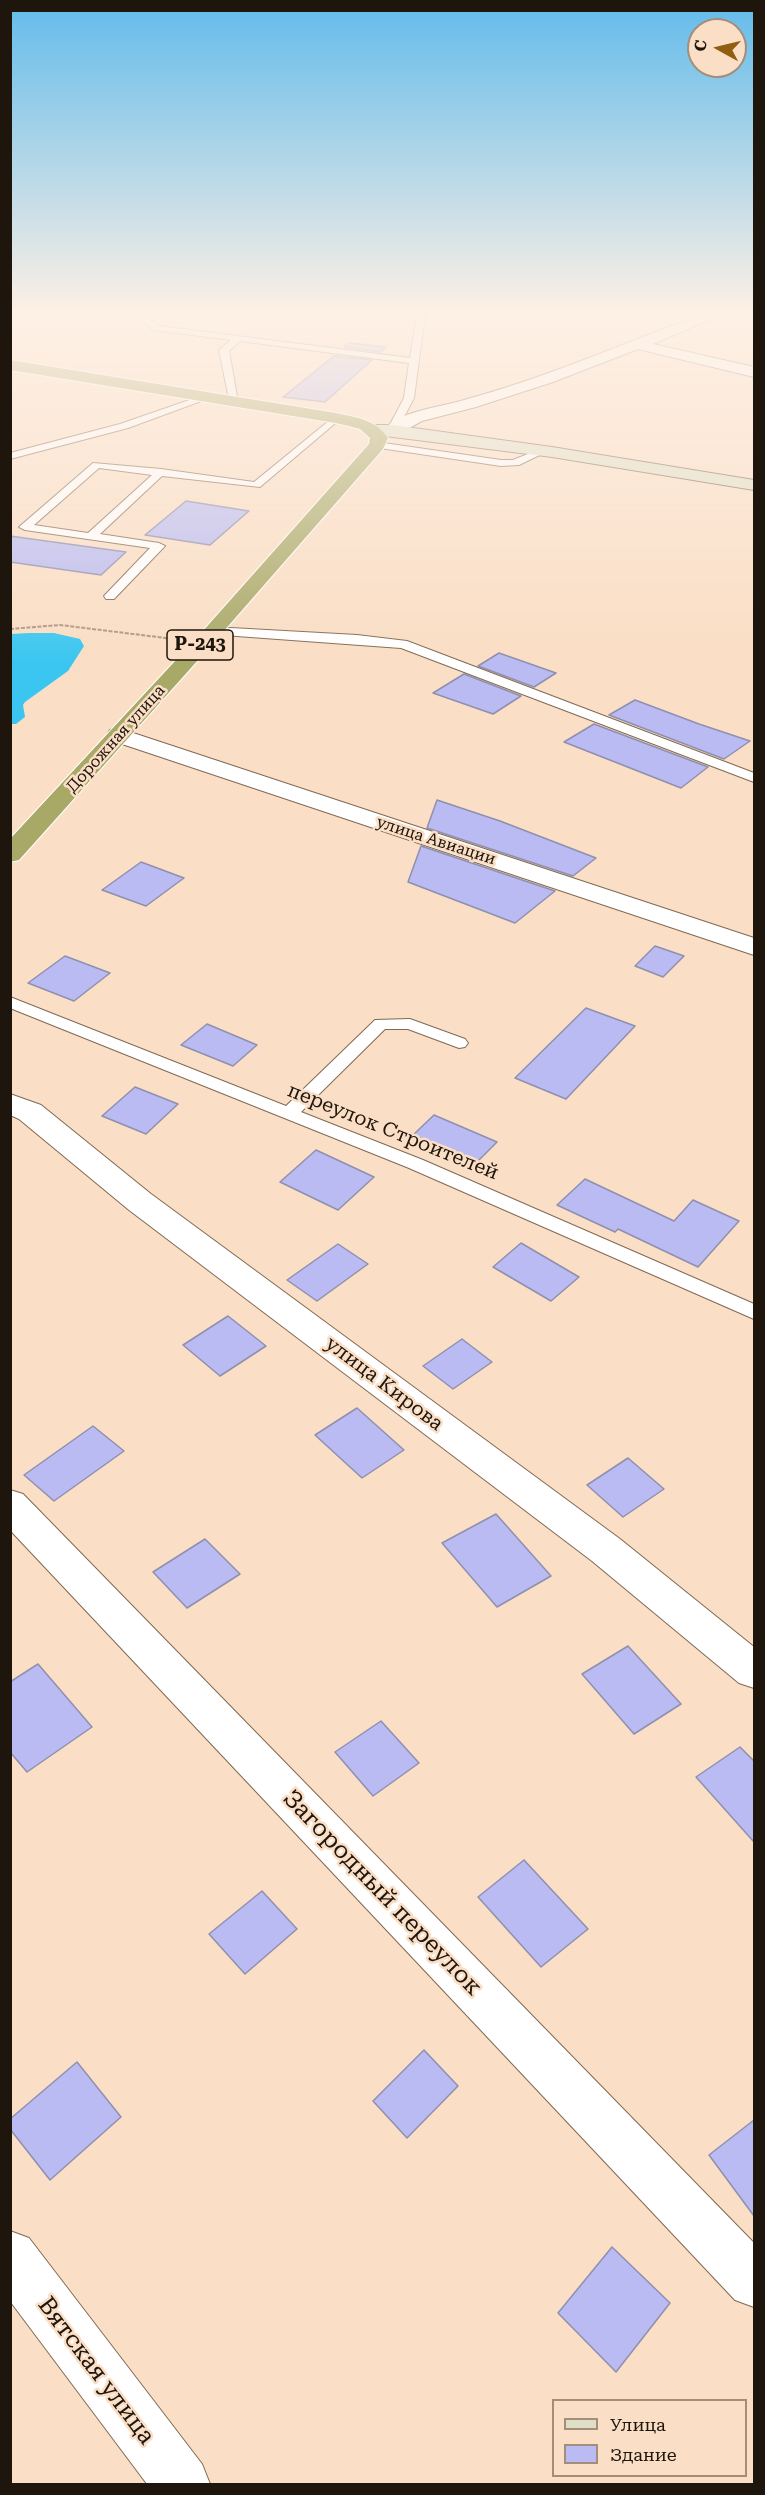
<!DOCTYPE html>
<meta charset="utf-8">
<style>
body{margin:0}
#map{position:relative;width:765px;height:2495px;overflow:hidden;background:#fadec5;font-family:"Roboto Serif",serif}
canvas{display:block}
.frame{position:absolute;inset:0;border:12px solid #1e150c;pointer-events:none}
.legend{position:absolute;left:552px;top:2399px;width:195px;height:78px;box-sizing:border-box;background:#fadec5;border:2px solid #a28e7b;margin:0;padding:8px 10px;list-style:none;font-size:18px;color:#1e150c}
.legend li{display:flex;align-items:center;gap:12px;height:30px}
.legend b{width:30px;border:2px solid #a28e7b}
.north{position:absolute;left:687px;top:18px;width:60px;height:60px;box-sizing:border-box;background:#fadec5;border:2px solid #a28e7b;border-radius:50%;rotate:278deg;font-size:16px;font-weight:700;line-height:24px;text-align:center;color:#1e150c}
.north::after{content:'';display:block;margin:auto;width:21px;height:27px;background:#925c11;clip-path:polygon(50% 0,100% 100%,50% 72%,0 100%)}
</style>
<div id="map">
<canvas width="765" height="2495"></canvas>
<div class="frame"></div>
<ul class="legend">
<li><b style="height:8px;background:#dedfc6"></b>Улица</li>
<li><b style="height:16px;background:#babbf2"></b>Здание</li>
</ul>
<div class="north">С</div>
</div>
<script>
const g = document.querySelector('canvas').getContext('2d');
g.lineJoin = 'round';
function paint(path, color) {
  g.fillStyle = color;
  g.fill(path, 'evenodd');
}
function stroke(path, color, width, dash) {
  g.strokeStyle = color;
  g.lineWidth = width;
  g.lineCap = dash ? 'butt' : 'round';
  g.setLineDash(dash || []);
  g.stroke(path);
}
function label(font, color, halo, rows, align = 'center') {
  g.font = font + ' "Roboto Serif",serif';
  g.lineWidth = 5;
  g.setLineDash([]);
  g.textBaseline = 'middle';
  g.strokeStyle = halo;
  g.fillStyle = color;
  for (const [text, x, y, turn = 0] of rows) {
    g.save();
    g.translate(x, y);
    g.rotate((+turn || 0) * Math.PI / 180);
    g.textAlign = isNaN(turn) ? turn : align;
    if (halo) g.strokeText(text, 0, 0);
    g.fillText(text, 0, 0);
    g.restore();
  }
}
const water = new Path2D(`
 M29 633H54L80 639 84 646 68 671 25 702 23 705 25 717 16 724H11V634Z`);
const building = new Path2D(`
 M349 343 386 347 381 352 344 347Z
 M334 356 372 360 325 402 283 397Z
 M186 501 249 511 210 545 145 535Z
 M10 536 126 552 101 575 10 562Z
 M499 653 556 673 534 687 478 666Z
 M464 674 521 696 493 714 433 693Z
 M635 700 699 724 750 741 724 759 609 715Z
 M594 724 708 767 681 788 564 742Z
 M437 800 500 821 596 858 573 876 427 828Z
 M421 846 555 891 515 923 408 882Z
 M141 862 184 878 146 906 102 890Z
 M655 946 684 956 663 977 635 966Z
 M65 956 110 973 74 1001 28 983Z
 M586 1008 635 1026 566 1099 515 1078Z
 M207 1024 257 1045 233 1066 181 1045Z
 M135 1087 178 1104 146 1134 102 1116Z
 M434 1115 497 1142 474 1165 413 1135Z
 M316 1150 374 1177 338 1210 280 1182Z
 M585 1179 674 1221 693 1200 739 1221 698 1267 618 1229 615 1232 557 1205Z
 M521 1243 579 1277 551 1301 493 1267Z
 M338 1244 368 1264 317 1301 287 1280Z
 M228 1316 266 1346 220 1376 183 1345Z
 M462 1339 492 1362 453 1389 423 1366Z
 M357 1408 404 1450 362 1478 315 1435Z
 M93 1426 124 1451 54 1501 24 1475Z
 M628 1458 664 1489 623 1517 587 1485Z
 M496 1514 551 1576 497 1607 442 1543Z
 M205 1539 240 1574 187 1608 153 1572Z
 M628 1646 681 1704 634 1734 582 1674Z
 M38 1664 92 1727 27 1772 10 1752V1682Z
 M381 1721 419 1763 373 1796 335 1752Z
 M740 1747 754 1761V1842L696 1777Z
 M524 1860 588 1929 541 1967 478 1897Z
 M262 1891 297 1929 245 1974 209 1934Z
 M424 2050 458 2086 407 2138 373 2101Z
 M77 2062 121 2117 50 2180 10 2129V2119Z
 M754 2120V2216L709 2155Z
 M612 2247 670 2303 616 2372 558 2313Z`);
const path = new Path2D(`
 M10 629 60 625 174 639`);
const service = new Path2D(`
 M131 314H142L159 326 410 358 417 314H425L414 398 396 432H388L387 430 404 398 409 363 240 341 229 351 238 402 230 404 219 350 231 340 154 330Z
 M675 314H684V315L680 318Z
 M204 395 212 397 128 428 10 459V453L120 424Z
 M336 415 341 418 339 420 260 487 162 476 100 534 159 543 165 546 114 599H106L104 596 150 548 25 530 19 527 93 463 161 469 254 482ZM99 468 152 475 88 533 34 525Z
 M377 442 501 460H513L545 447 550 450 519 465 501 466 373 447 372 445Z
 M213 627 357 635 407 641 754 773V782L401 648 209 634 207 631 209 628Z
 M10 997 286 1106 375 1020 410 1019 465 1039 468 1043 465 1047 459 1048 408 1029H385L301 1112 423 1160 754 1304V1319L409 1168 10 1008Z`);
const minor = new Path2D(`
 M702 314H723L653 344 754 367V377L638 349 553 382 476 407 422 421 398 434H386L384 430C398 411 442 407 464 400 545 378 623 344 702 314Z
 M118 728 754 938V955L110 740 107 735 110 730Z
 M10 1094 41 1105 151 1194 620 1539 754 1647V1688L739 1683 592 1561 129 1210 19 1119 10 1115Z
 M10 1490 23 1494 754 2243V2307L735 2300 10 1530Z
 M10 2231 29 2238 202 2464 210 2484H147L10 2301Z`);
const secondary = new Path2D(`
 M375 425H392L552 447 754 480V490L552 457 369 434 367 430 369 426Z`);
const trunk = new Path2D(`
 M10 360 336 413C357 418 375 419 388 438L383 449 216 640 19 860 10 862V839L202 632 369 444 370 438 360 429 336 423 10 370Z`);
const farStreetnames = [
 ["Дорожная улица",116,739,-48],
 ["улица Авиации",436,841,18]
];
const shields = [
 [200,645,66]
];
const shieldNames = [
 ["Р-243",200,645]
];
const streetNames = [
 ["переулок Строителей",393,1132,22],
 ["улица Кирова",384,1384,37]
];
const nearStreetnames = [
 ["Загородный переулок",382,1893,46],
 ["Вятская улица",96,2371,53]
];
paint(water, '#3ac6f0');
paint(building, '#babbf2');
stroke(building, '#8f8fae', 1.5);
stroke(service, '#816953', 2);
stroke(minor, '#816953', 2);
stroke(secondary, '#816953', 2);
stroke(trunk, '#fff', 2);
stroke(path, '#aa9582', 2, [4, 1.5]);
paint(service, '#fff');
paint(minor, '#fff');
paint(secondary, '#dedfc6');
paint(trunk, '#a8a867');
const sky = g.createLinearGradient(0, 0, 0, 664);
sky.addColorStop(0, '#62bbeb');
sky.addColorStop(0.47, '#fdf0e5');
sky.addColorStop(1, '#fdf0e500');
g.fillStyle = sky;
g.fillRect(0, 0, 765, 664);
label('16px', '#1e150c', '#fadec5', farStreetnames);
for (const [x, y, w] of shields) {
  const box = new Path2D();
  box.roundRect(x - w / 2, y - 15, w, 30, 4.5);
  g.fillStyle = '#fadec5';
  g.fill(box);
  stroke(box, '#1e150c', 1.5);
}
label('bold 18px', '#1e150c', null, shieldNames);
label('20px', '#1e150c', '#fadec5', streetNames);
label('24px', '#1e150c', '#fadec5', nearStreetnames);
</script>
